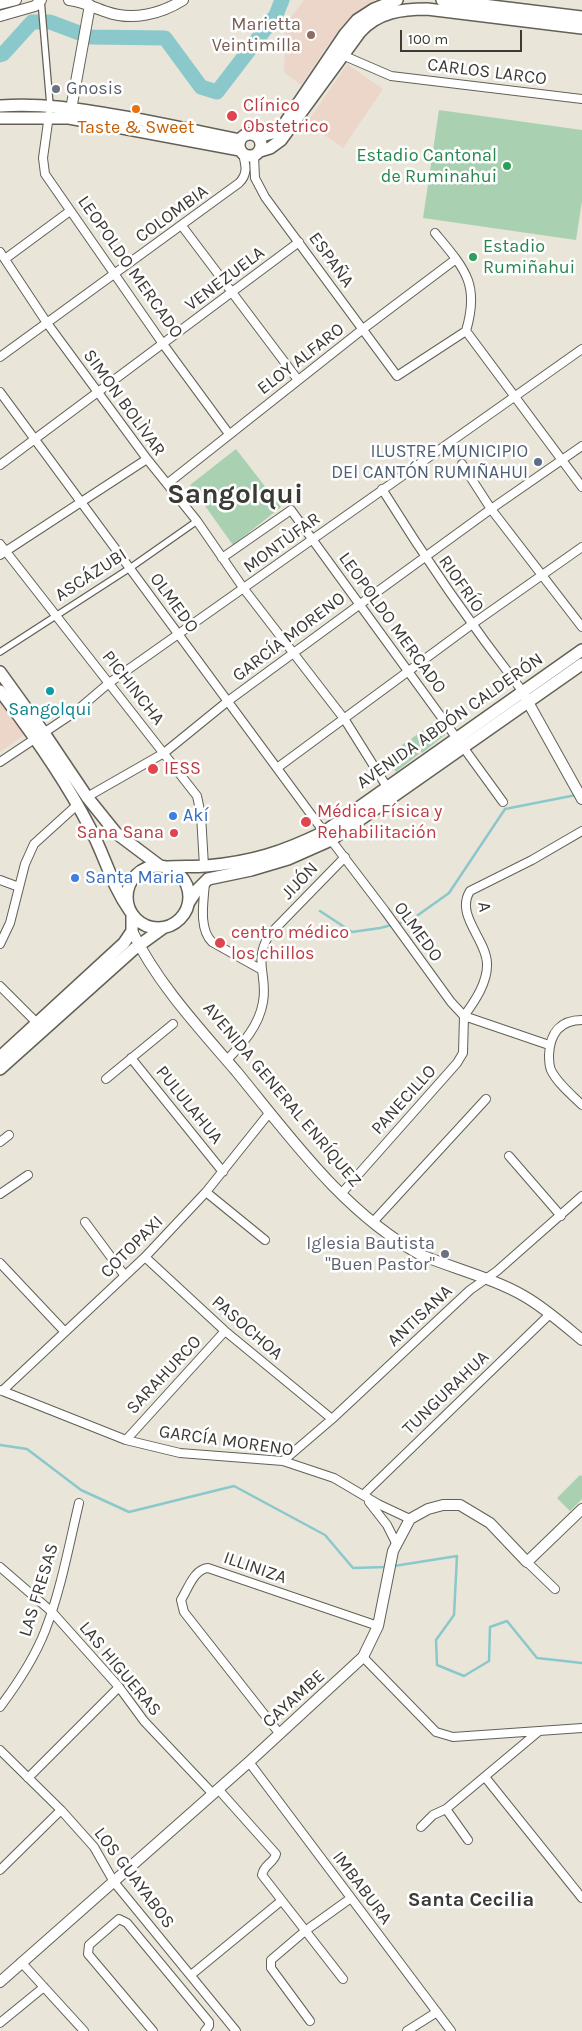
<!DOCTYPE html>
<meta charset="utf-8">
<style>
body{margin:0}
#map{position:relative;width:582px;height:2031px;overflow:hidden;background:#e9e5d9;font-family:Karla,sans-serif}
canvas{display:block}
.scale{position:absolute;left:400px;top:30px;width:122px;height:22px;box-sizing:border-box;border:2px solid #3b3a35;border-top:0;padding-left:6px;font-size:15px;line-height:18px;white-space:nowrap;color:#3b3a35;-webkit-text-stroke:4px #fff;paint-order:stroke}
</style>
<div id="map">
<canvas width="582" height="2031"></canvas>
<div class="scale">100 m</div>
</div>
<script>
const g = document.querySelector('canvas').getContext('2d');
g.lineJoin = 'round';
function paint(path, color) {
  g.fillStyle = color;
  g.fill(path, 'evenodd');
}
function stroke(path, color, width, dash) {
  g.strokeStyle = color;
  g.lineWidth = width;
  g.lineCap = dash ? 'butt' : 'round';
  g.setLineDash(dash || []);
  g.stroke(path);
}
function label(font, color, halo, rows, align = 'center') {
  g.font = font + ' Karla,sans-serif';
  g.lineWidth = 5;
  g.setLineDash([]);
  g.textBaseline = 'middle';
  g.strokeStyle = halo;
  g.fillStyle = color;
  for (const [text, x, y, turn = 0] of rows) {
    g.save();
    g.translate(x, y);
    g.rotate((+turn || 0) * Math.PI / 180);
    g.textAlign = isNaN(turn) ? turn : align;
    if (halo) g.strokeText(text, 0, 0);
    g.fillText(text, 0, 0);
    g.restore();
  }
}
const education = new Path2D(`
 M304 0H375L351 17 327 46 301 85 284 72 286 24Z
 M347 64 383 89 343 148 307 123Z
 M0 700 24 732 23 736 0 752Z`);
const green = new Path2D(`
 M439 110 582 130V201L576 240 423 218Z
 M236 449 281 507 233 545 190 485Z
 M435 721 445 735 422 753 411 739Z
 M409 740 419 754 396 772 386 757Z
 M580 1475 582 1476V1499L570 1511 557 1498Z`);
const stream = new Path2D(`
 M320 911 352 932 380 928 411 920 449 893 505 809 576 795
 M0 1445 27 1449 81 1490 129 1512 234 1486 325 1535 353 1568 386 1567
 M394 1566 457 1556 454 1615 436 1640 437 1665 464 1676 489 1661 490 1627 507 1621 537 1658 582 1663`);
const river = new Path2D(`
 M0 55 3 54 32 22H50L90 37 165 38 201 87 217 92 276 15 282 0`);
const pedestrian = new Path2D(`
 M41 0 50 105
 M0 652 130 568 197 521`);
const minor = new Path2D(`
 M340 54 391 76 582 99
 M49 115 43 158 45 174 163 344 229 434
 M254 156 255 178 265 197 397 376 466 331
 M182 226 298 380
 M435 233C465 269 480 284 466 331
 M0 252 47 323 147 459 197 521 244 589 345 720 387 787
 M5 259 70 211
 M466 331 582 487
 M0 357 239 183C248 174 246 166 243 154
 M0 392 324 832
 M462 464 491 509 582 627
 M0 465 299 242
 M167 484 363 329 456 259
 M382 489C426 560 472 626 523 692
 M0 544 197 796 201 815 204 866
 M0 555 147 459
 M222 558 291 510 503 802
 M0 762 75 712 109 683 582 349
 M277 768 471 625 582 547
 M87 797 164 753 228 701 359 605 491 509 582 446
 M331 840 385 911 451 1002 464 1016 549 1045
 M0 880 19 887
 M205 882C204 900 198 928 212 942L262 970
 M0 944 10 923 25 864 34 844 77 805
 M0 986 37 1023
 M464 1016C475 1001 488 982 487 963 486 939 455 915 470 891L532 860 582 831
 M582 1020C560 1020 550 1033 549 1055 549 1060 549 1065 551 1070 557 1083 572 1095 582 1105
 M131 1058 223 1172
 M227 1060C243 1043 259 1026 263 1002 268 976 253 962 269 935L345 857
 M106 1079 173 1024
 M0 1142 9 1135
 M509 1156 561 1216
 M206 1192 265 1240
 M0 1194 28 1175
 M341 1194 457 1063 463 1053 464 1016
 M85 1222 125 1276
 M373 1222 486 1099
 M145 1257 225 1331 332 1419
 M0 1263 65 1332
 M0 1390 126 1440 180 1453 283 1461 334 1478 378 1504 410 1519
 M2 1391 145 1257 206 1192 270 1112
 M126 1440 225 1331
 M283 1461 332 1419 470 1290 497 1271 582 1196
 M363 1495 550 1314
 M369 1502 387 1525 396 1543
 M527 1562 555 1589
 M0 1567 52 1612 119 1687 144 1721 213 1794
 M363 1657 436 1732 453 1737 582 1728
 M0 1707C18 1683 34 1659 45 1631 61 1590 69 1545 79 1503
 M279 1733 184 1612 181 1600C188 1589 194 1569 208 1568L378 1626
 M0 1750 61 1810 94 1847 114 1882 236 2031
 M249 1762 451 2031
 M485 1777 582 1898
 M28 1778 119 1687
 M218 1789 276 1854C274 1863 264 1864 262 1875L343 1979
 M421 1827 433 1815 446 1809
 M468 1840 446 1809 538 1732
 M0 1870 61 1810
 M21 1962 84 2031
 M191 1975 281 1901
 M310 2021 271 1968V1960L305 1931 351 1898
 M0 2023 44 1987
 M153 2031 88 1954 89 1945 119 1919 127 1923 209 2022V2026L205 2031
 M407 2031 437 2012`);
const tertiary = new Path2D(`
 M69 0C82 1 94 8 107 12 132 21 161 14 183 0
 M0 4 16 0
 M0 16 35 6 41 0
 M70 115 90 5
 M524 695 582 799
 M132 931C157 983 199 1028 236 1071 291 1138 344 1213 421 1255 453 1268 495 1279 524 1296 545 1308 564 1325 582 1340
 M0 1982 249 1762 363 1657 378 1626 393 1551 410 1519 428 1509 443 1505H460L490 1523 527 1562 582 1509`);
const secondary = new Path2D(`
 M442 0 582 17
 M0 106C41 103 79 109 119 116 160 123 200 132 240 140
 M0 118H69L240 150
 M239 145a11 11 0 1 1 22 0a11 11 0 1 1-22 0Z
 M258 137 276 132 285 123 345 34 357 20 374 9 397 0
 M260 151 270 148 281 140 360 32C378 12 402 9 427 9L582 28
 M0 672 44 733 87 797 116 833 160 866
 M0 691C33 734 65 779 90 828 105 856 111 884 130 911
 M127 897a31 31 0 1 1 62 0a31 31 0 1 1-62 0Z
 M168 867C180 866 193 867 206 866 252 862 283 852 324 832L582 650
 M189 902 197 890 208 879 251 870 288 859 331 840 582 664
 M0 1057 124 943 132 931V915
 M0 1069 134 949 163 928`);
const markers = [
 [311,35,5,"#8d6e63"],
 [56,89,5,"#6b7280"],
 [136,109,5,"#e8710a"],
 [232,116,6,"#e0444e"],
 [507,166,5,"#2e9e5b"],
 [473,257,5,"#2e9e5b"],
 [538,462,5,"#5c6f8a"],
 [50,691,5,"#0f9aa8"],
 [153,769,6,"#e0444e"],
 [173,816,5,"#3f7fe0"],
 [306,822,6,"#e0444e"],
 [174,833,5,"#e0444e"],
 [75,878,5,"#3f7fe0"],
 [220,943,6,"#e0444e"],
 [445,1254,5,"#6b7280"]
];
const educationNames = [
 ["Marietta",301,25],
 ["Veintimilla",301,46]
];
const streetNames = [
 ["CARLOS LARCO",487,72,7],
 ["COLOMBIA",172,214,-36],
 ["ESPAÑA",331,260,54],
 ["LEOPOLDO MERCADO",130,267,55],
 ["VENEZUELA",225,279,-37],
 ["ELOY ALFARO",301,359,-38],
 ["SIMON BOLÌVAR",124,403,54],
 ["MONTÙFAR",282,543,-36],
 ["ASCÁZUBI",91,575,-33],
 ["RIOFRÍO",461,584,55],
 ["OLMEDO",174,603,54],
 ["LEOPOLDO MERCADO",392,623,54],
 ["GARCÍA MORENO",289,637,-37],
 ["PICHINCHA",133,688,52],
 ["AVENIDA ABDÓN CALDERÓN",450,721,-35],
 ["JIJÓN",300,881,-46],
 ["A",484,907,82],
 ["OLMEDO",418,932,54],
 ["AVENIDA GENERAL ENRÍQUEZ",282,1095,50],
 ["PANECILLO",404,1100,-48],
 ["PULULAHUA",189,1105,51],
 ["COTOPAXI",132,1247,-45],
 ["ANTISANA",420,1316,-43],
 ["PASOCHOA",247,1328,41],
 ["SARAHURCO",164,1375,-47],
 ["TUNGURAHUA",446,1393,-44],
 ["GARCÍA MORENO",226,1441,8],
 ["ILLINIZA",255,1568,19],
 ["LAS FRESAS",39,1590,-73],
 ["LAS HIGUERAS",120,1669,50],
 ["CAYAMBE",294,1699,-42],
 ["LOS GUAYABOS",134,1878,53],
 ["IMBABURA",362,1888,53]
];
const worshipNames = [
 ["Gnosis",66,89],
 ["Iglesia Bautista",435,1244,"right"],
 ["\"Buen Pastor\"",435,1265,"right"]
];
const healthNames = [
 ["Clínico",243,106],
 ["Obstetrico",243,127],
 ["IESS",164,769],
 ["Médica Física y",317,812],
 ["Rehabilitación",317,833],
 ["Sana Sana",164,833,"right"],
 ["centro médico",231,933],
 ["los chillos",231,954]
];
const foodNames = [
 ["Taste & Sweet",136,128]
];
const leisureNames = [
 ["Estadio Cantonal",497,156],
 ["de Ruminahui",497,177],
 ["Estadio",483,247,"left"],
 ["Rumiñahui",483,268,"left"]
];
const serviceNames = [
 ["ILUSTRE MUNICIPIO",528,452],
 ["DEl CANTÓN RUMIÑAHUI",528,473]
];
const cultureNames = [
 ["Sangolqui",50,710]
];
const shopNames = [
 ["Akí",183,816],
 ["Santa Maria",85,878]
];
const quarterNames = [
 ["Santa Cecilia",471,1900]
];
const townNames = [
 ["Sangolqui",235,495]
];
paint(education, '#ecd6ca');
paint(green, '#a9d1b1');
stroke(stream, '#8bc8cb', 2.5);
stroke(river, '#8bc8cb', 15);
stroke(pedestrian, '#636056', 8);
stroke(minor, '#636056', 10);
stroke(tertiary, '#636056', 12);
stroke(secondary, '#636056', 14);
stroke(pedestrian, '#fff', 5.5);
stroke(minor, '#fff', 8);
stroke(tertiary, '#fff', 10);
stroke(secondary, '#fff', 11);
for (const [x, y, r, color] of markers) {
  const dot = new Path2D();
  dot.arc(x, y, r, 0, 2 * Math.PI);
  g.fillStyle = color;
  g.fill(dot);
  stroke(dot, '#fff', 2);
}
label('18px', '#785e54', '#fff', educationNames, 'right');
label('18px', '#3b3a35', '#fff', streetNames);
label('18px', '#5b616d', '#fff', worshipNames, 'left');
label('18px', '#be3a42', '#fff', healthNames, 'left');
label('18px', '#c56008', '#fff', foodNames);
label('18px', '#27864d', '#fff', leisureNames, 'right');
label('18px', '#4e5e75', '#fff', serviceNames, 'right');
label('18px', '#0d838f', '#fff', cultureNames);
label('18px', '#366cbe', '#fff', shopNames, 'left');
label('bold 20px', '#3b3a35', '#fff', quarterNames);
label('bold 28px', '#3b3a35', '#fff', townNames);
</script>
